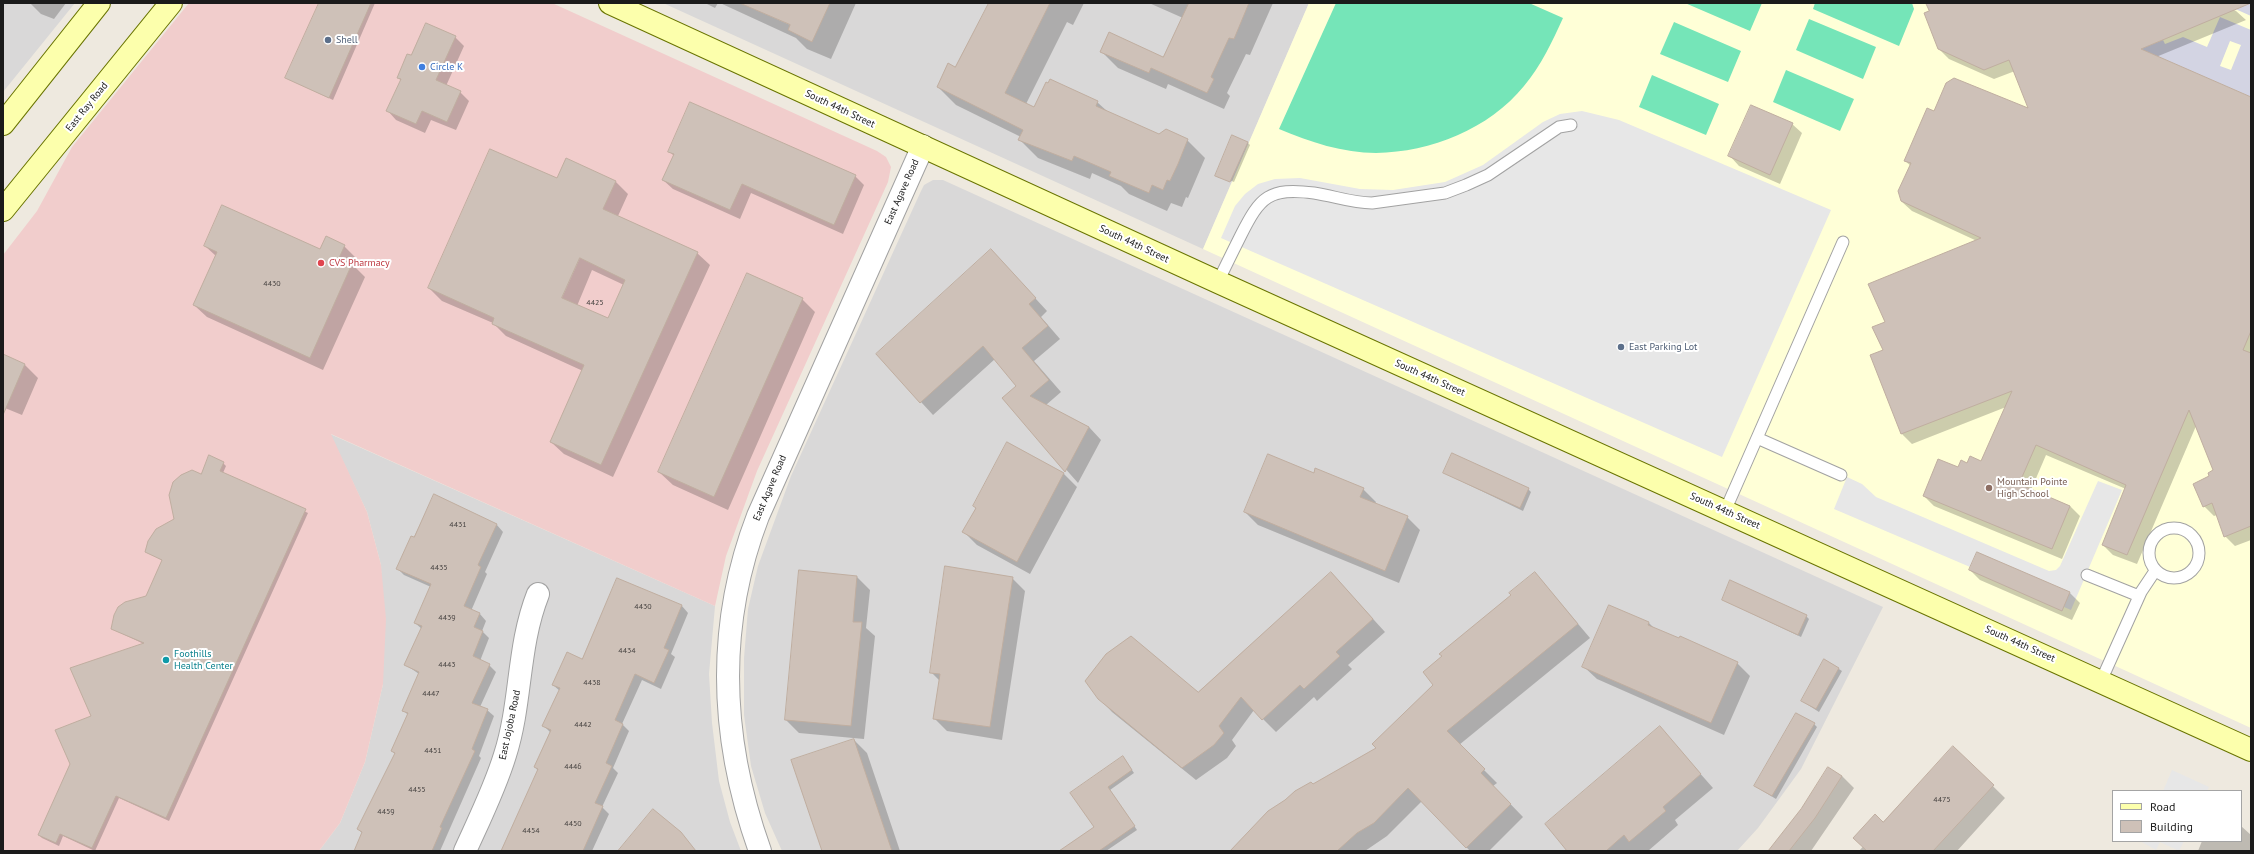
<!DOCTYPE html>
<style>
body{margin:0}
#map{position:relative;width:2254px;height:854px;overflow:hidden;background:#eee9df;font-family:"PT Sans",sans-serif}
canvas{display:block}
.frame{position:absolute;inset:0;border:4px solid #1b1b1b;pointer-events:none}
.legend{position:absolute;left:2112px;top:790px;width:130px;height:52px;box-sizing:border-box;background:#fff;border:1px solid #a4a4a4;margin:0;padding:5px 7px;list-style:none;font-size:12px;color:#1b1b1b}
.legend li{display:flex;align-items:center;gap:8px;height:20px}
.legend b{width:20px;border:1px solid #a4a4a4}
</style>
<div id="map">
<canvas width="2254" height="854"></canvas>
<div class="frame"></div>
<ul class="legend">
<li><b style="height:5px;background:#fcffac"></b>Road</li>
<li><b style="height:11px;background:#cec1b8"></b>Building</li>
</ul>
</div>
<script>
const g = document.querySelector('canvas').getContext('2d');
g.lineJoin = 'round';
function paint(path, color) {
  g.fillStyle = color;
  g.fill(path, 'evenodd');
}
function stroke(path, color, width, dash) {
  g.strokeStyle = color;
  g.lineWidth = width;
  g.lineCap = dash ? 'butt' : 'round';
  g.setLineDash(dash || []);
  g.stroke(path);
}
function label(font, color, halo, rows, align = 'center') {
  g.font = font + ' "PT Sans",sans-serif';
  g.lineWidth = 4;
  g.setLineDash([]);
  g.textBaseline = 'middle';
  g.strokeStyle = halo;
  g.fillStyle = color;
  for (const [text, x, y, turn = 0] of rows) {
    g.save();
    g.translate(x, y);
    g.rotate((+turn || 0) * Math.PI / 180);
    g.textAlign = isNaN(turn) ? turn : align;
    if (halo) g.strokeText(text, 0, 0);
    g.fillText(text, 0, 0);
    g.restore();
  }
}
const residential = new Path2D(`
 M3 3H75L3 92Z
 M663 3H1309L1203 249Z
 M933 180H943L1883 607 1801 769 1758 828 1737 851H782L765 813 751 766 744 715V658L748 609 758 566 791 476 921 191 924 185Z
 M330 434 715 606 709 674 712 723 719 781 730 822 741 851H319L340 823 365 762 383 684 381 565 367 512Z`);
const commercial = new Path2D(`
 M189 3H552L877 151 886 157 891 167 888 182 757 471 726 556 715 606 331 434 367 512 381 565 386 619 383 684 365 762 340 823 319 851H3V255L37 211 72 147Z`);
const education = new Path2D(`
 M1309 3H2251V728L1203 249Z`);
const pitch = new Path2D(`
 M1336 3H1529L1563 18C1552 42 1541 66 1524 86 1489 129 1431 152 1376 153 1343 153 1310 142 1279 129Z
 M1685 3H1762L1750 31Z
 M1815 3H1912L1914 9 1899 46 1813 9Z
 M1809 19 1876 47 1863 79 1796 50Z
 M1674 22 1741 51 1728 82 1660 54Z
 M1786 70 1854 99 1840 131 1773 102Z
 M1652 75 1719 104 1706 135 1639 107Z`);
const parking = new Path2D(`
 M1582 111 1619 120 1831 210 1722 457 1221 238 1235 206 1245 194 1258 184 1275 179 1300 178 1360 189 1393 190 1445 182 1483 165 1543 122 1560 114Z
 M1847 477 1862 484 1876 497 2049 571 2056 570 2060 566 2098 481 2122 490 2071 610 1834 509Z
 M2172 770 2209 787 2207 791H2163Z
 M2140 841H2184L2179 851 2160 842 2156 850Z`);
const plaza = new Path2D(`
 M2222 3H2251V16Z
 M2220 17 2251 30V97L2140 49 2163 40 2165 44 2183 37 2207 47ZM2230 41 2241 45 2231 70 2220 66Z`);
const shadow = new Path2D(`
 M30 3H66L54 19 41 14Z
 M320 3H375L333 100 286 78Z
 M705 3H718L715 8Z
 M720 3H856L831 59 807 49 796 38Z
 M991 3H1084L1073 25 1067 22 1026 104 1035 108 1097 102 1108 112 1159 135 1187 140 1205 158 1188 198 1186 197 1182 207 1171 203 1167 211 1129 194 1121 186 1092 173 1090 179 1038 158 1020 140 1021 137 956 105 938 87 956 68Z
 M1149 3H1273L1250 55 1246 54 1227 93 1230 96 1224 109 1168 84 1166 89 1118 68 1101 51 1164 58 1183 18Z
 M1927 3H2220L2236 11 2246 20 2156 57 2251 99V540L2235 546 2225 536 2217 515 2214 516 2204 506 2210 477 2214 471 2196 426 2137 564 2113 555 2103 545 2126 489 2046 455 2031 490 2070 506 2080 516 2062 559 1934 506 1924 496 1958 469 1967 464 1981 462 2006 407 1912 444 1902 434 1871 356 1884 350 1886 322 1977 241 1912 211 1901 201 1911 166 1905 161 1934 112 2030 110 2015 71 1994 79 1949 59 1939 49Z
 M455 37 464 46 446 86 460 92 469 101 456 130 431 120 425 133 396 120 388 111 401 81 398 77 412 57Z
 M1792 124 1802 133 1780 184 1739 166 1730 156Z
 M1247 142 1250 145 1234 182 1219 176V178L1216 175Z
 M669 151 855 176 864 185 843 234 751 193 740 219 673 189 663 180 674 156Z
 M558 179 616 182 628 194 618 216 697 253 710 265 613 477 564 454 551 442 583 371 506 336 493 323 442 301 429 288ZM592 270 624 285 608 320 577 306Z
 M205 246 320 250 344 246 357 259 354 266 365 277 323 370 207 317 194 305 216 256Z
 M991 250 1047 311 1041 317 1060 339 1034 361 1061 392 1046 405 1089 427 1101 440 1078 483 1003 398 1018 386 995 359 933 415 877 354Z
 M802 299 815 312 728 510 673 485 659 472Z
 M3 355 25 365 38 378 22 415 5 408 3 412Z
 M1008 443 1064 474 1077 487 1030 574 977 545 964 532Z
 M223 463 226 466 223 473 308 513 169 821 119 798 95 851 63 836 59 846 42 838 39 835 93 717 144 644 112 629 146 597 163 561 147 552 175 519 201 475Z
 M1444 473 1528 489 1531 492 1523 511Z
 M1314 474 1363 489 1376 502 1375 504 1407 517 1420 530 1399 583 1258 525 1245 512Z
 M435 495 497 525 503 532 485 572 487 574 471 611 480 614 486 621 482 631 489 638 480 661 489 665 496 672 480 707 487 710 494 716 479 756 481 758 440 851H355L362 833 358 829 395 754 392 751 408 715 404 711 419 674 406 665 422 629 415 623 431 587 404 575 398 569Z
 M1978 553 2070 593 2080 603 2072 620 1980 580 1970 570Z
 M1331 573 1385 632 1348 665 1352 669 1317 701 1314 697 1276 732 1254 710 1232 740 1236 746 1227 758 1196 780 1112 712 1099 698 1198 693Z
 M1535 573 1590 638 1459 745 1497 783 1493 786 1523 817 1489 851H1470L1422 801 1387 836 1365 851H1241L1313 785 1377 748 1512 595Z
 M857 577 870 590 866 628 875 636 864 739 799 733 786 720Z
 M1012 578 1025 591 1002 740 947 731 934 718 940 681 931 672Z
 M617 579 682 606 688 613 671 654 675 657 661 689 642 680 622 724 629 731 613 768 618 773 602 807 609 814 592 851H508L538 771 535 767 550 732 544 726 560 691 553 685 582 660Z
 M1723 600 1806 616 1809 619 1801 637Z
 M1649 623 1655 629 1737 663 1750 676 1724 735 1597 679 1583 666Z
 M1825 660 1842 671 1819 712 1802 701Z
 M1814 724 1817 727 1776 799 1758 788 1755 785Z
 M1660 728 1713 788 1675 820 1678 825 1648 851H1569Z
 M854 740 867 753 900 851H823Z
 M1953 747 2005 798 1957 851H1859Z
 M1126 761 1134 773 1110 790 1137 830 1106 851H1061L1095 828 1071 793Z
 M1828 768 1842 776 1854 788 1811 851H1769L1802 809Z
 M2241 826 2251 835V851H2198L2202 841H2241Z`);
const building = new Path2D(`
 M319 3H371L329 98 285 78Z
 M740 3H830L812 42 788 30 790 25Z
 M989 3H1050L1005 93 1034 107 1046 82 1048 83 1050 79 1098 101 1096 106 1159 134 1166 129 1188 139 1178 164 1170 181 1167 180 1163 190 1152 185 1149 193 1109 176 1111 172 1074 156 1072 161 1018 140 1023 130 937 87 948 63 955 67Z
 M1189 3H1249L1234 39 1229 38 1211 77 1214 79 1207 93 1151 68 1149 73 1100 52 1109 32 1163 57Z
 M1926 3H2251L2141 49 2251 97V331L2243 350 2251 353V526L2224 537 2212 503 2203 507 2193 484 2209 476 2208 473 2213 470 2189 410 2127 555 2102 545 2126 485 2036 445 2019 484 2070 506 2052 549 1923 496 1938 459 1958 467 1961 460 1967 463 1970 456 1981 461 2012 391 1901 434 1870 355 1883 350 1872 327 1885 322 1868 284 1981 238 1901 201 1898 191 1911 163 1904 161 1927 108 1934 111 1946 83 1954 78 2028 108 2009 60 1984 70 1938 49 1924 13 1929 11Z
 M426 23 456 36 436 80 461 91 447 122 422 111 416 124 386 111 401 79 397 78 407 54 411 55Z
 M690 102 856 175 834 225 742 184 730 210 662 180 674 154 668 152Z
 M1751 105 1793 123 1770 175 1728 156Z
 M1232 135 1248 142 1230 182 1215 176Z
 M490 149 557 178 566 158 616 181 603 209 698 252 601 465 550 442 584 365 492 324 494 318 428 288ZM580 258 625 280 608 318 562 298Z
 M222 205 320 249 326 236 345 245 339 258 352 264 310 358 193 305 217 252 204 246Z
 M991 249 1036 298 1029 304 1048 326 1022 348 1049 380 1030 396 1089 427 1065 472 1002 398 1016 386 983 346 920 403 876 354Z
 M747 273 803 298 714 497 658 472Z
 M3 354 25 364 3 415Z
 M1007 442 1064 473 1017 562 962 532 976 508 973 506Z
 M1452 453 1529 488 1520 508 1443 473Z
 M1268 454 1314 473 1315 468 1364 488 1360 497 1408 516 1385 571 1244 512Z
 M209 455 224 462 220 471 306 509 166 818 116 796 92 848 60 834 56 843 38 835 70 764 55 730 91 716 70 668 144 643 111 629 114 615 118 607 125 602 146 596 162 560 145 552 148 541 156 529 174 519 169 495 173 482 181 475 192 470 201 474Z
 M434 494 497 524 478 565 481 567 464 606 480 613 474 627 483 631 473 656 490 664 472 703 488 709 472 749 475 751 440 827 442 828 432 851H354L362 832 357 829 395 753 391 751 408 713 402 711 419 672 404 665 422 626 414 623 431 584 396 569 411 536 414 537Z
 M1977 552 2070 592 2062 611 1969 570Z
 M945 566 1013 577 990 727 933 719 940 674 930 673Z
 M799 570 857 576 853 622H862L851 726 785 720Z
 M1331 572 1373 619 1336 652 1340 656 1304 689 1300 685 1262 720 1241 697 1219 726 1224 733 1214 745 1182 768 1098 699 1085 681 1106 654 1131 636 1198 692Z
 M1535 572 1578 624 1447 731 1485 769 1481 773 1511 804 1466 848 1408 788 1374 823 1357 833 1337 851H1230L1268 811 1285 800 1295 791 1311 782 1313 784 1376 748 1372 744 1433 685 1423 672 1442 656 1439 654 1511 595 1509 593Z
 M617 578 682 605 664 648 669 650 654 683 635 674 615 720 623 724 606 763 612 766 595 803 603 806 583 851H501L538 769 534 767 551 730 542 726 560 688 552 685 567 652 582 659Z
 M1730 580 1807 615 1798 635 1722 600Z
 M1609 605 1649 622 1648 625 1679 638 1680 636 1738 662 1711 723 1582 667Z
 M1824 659 1839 668 1816 709 1801 701Z
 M1796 713 1815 723 1772 796 1754 786Z
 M1660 726 1701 774 1663 807 1666 811 1629 842 1624 835 1606 851H1567L1545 824Z
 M854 739 892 851H822L791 760Z
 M1953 746 1994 785 1933 851H1867L1853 838 1875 814 1883 822Z
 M1123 756 1132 770 1108 787 1135 826 1099 851H1059L1094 827 1070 793Z
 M1828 767 1842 776 1815 818 1789 851H1768L1801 809Z
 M653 809 681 832 696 851H618Z`);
const lane = new Path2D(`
 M1218 282C1225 267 1233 251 1241 235 1260 197 1269 187 1314 193 1334 196 1352 203 1372 203L1445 193 1466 185 1488 175 1559 127 1571 125
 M1757 438 1841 475
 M1725 511 1843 242
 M2149 553a25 25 0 1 1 50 0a25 25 0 1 1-50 0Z
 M2087 575 2139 596
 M2101 681 2141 592 2155 571`);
const street = new Path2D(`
 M465 851C479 820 495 788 505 755 522 702 517 647 538 594
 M760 851C720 739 715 628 758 516L923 146`);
const secondary = new Path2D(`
 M610 3 1218 282 2251 750
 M3 124 99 3
 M3 210 171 3`);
const markers = [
 [328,40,4,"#5c6f8a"],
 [422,67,4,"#3f7fe0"],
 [321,263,4,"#e0444e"],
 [1621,347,4,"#5c6f8a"],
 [1989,488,4,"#8d6e63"],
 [166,660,4,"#0f9aa8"]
];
const numberNames = [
 ["4430",272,284],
 ["4425",595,303],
 ["4431",458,525],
 ["4435",439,568],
 ["4430",643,607],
 ["4439",447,618],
 ["4434",627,651],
 ["4443",447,665],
 ["4438",592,683],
 ["4447",431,694],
 ["4442",583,725],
 ["4451",433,751],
 ["4446",573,767],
 ["4455",417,790],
 ["4475",1942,800],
 ["4459",386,812],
 ["4450",573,824],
 ["4454",531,831]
];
const serviceNames = [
 ["Shell",336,40],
 ["East Parking Lot",1629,347]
];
const shopNames = [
 ["Circle K",430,67]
];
const streetNames = [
 ["East Ray Road",87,107,-51],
 ["South 44th Street",840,109,25],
 ["East Agave Road",902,192,-66],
 ["South 44th Street",1134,244,25],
 ["South 44th Street",1430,378,24],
 ["East Agave Road",770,488,-67],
 ["South 44th Street",1725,511,24],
 ["South 44th Street",2020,644,24],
 ["East Jojoba Road",510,725,-78]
];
const healthNames = [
 ["CVS Pharmacy",329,263]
];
const educationNames = [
 ["Mountain Pointe",1997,482],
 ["High School",1997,494]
];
const cultureNames = [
 ["Foothills",174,654],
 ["Health Center",174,666]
];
paint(residential, '#d9d8d8');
paint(commercial, '#f1cdcc');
paint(education, '#ffffd7');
paint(pitch, '#75e5b8');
paint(parking, '#e7e7e7');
paint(plaza, '#d3d4e3');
paint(shadow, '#0003');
paint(building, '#cec1b8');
stroke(building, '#c0aea0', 1);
stroke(lane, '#a2a2a2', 13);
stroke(street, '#a2a2a2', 24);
stroke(secondary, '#697400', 24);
stroke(lane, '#fff', 11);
stroke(street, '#fff', 22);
stroke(secondary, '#fcffac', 22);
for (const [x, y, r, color] of markers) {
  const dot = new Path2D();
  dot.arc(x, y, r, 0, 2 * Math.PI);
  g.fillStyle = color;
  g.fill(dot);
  stroke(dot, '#fff', 1.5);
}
label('8px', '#484442', null, numberNames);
label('10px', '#4e5e75', '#fff', serviceNames, 'left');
label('10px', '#366cbe', '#fff', shopNames, 'left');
label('10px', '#1b1b1b', '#fff', streetNames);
label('10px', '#be3a42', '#fff', healthNames, 'left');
label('10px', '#785e54', '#fff', educationNames, 'left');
label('10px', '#0d838f', '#fff', cultureNames, 'left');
</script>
